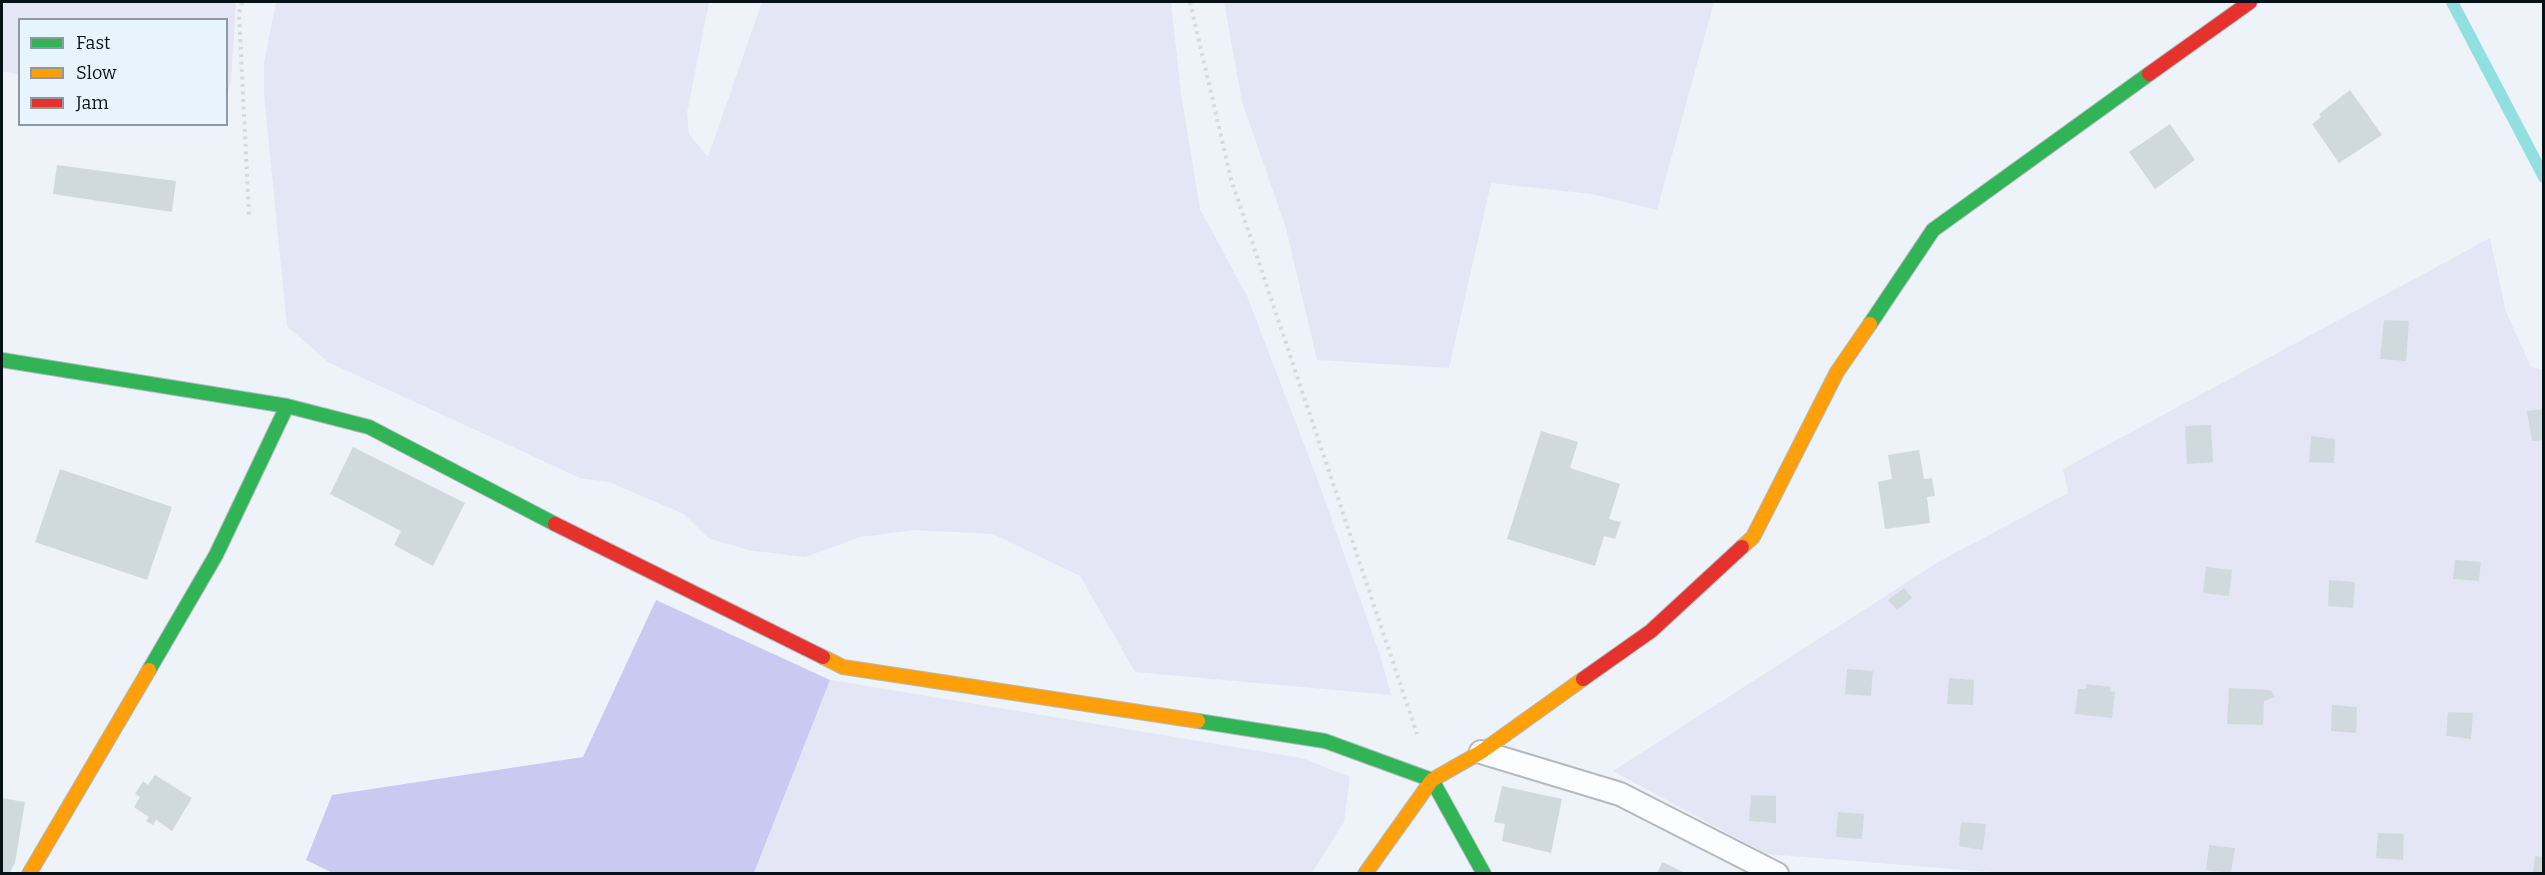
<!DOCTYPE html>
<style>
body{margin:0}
#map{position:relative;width:2545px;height:875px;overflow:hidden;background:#edf3f8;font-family:Bitter,serif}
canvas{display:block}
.frame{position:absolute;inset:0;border:3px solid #061118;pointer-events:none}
.legend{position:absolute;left:18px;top:18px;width:210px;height:108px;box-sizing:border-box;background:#e8f4fd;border:2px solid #8e99a1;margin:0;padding:8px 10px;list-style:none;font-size:18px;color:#061118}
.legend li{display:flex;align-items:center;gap:12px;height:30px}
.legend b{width:30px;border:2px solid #8e99a1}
</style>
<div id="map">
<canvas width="2545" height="875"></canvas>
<div class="frame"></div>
<ul class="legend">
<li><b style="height:8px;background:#30b455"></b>Fast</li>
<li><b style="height:8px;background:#ff9f0a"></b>Slow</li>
<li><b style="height:8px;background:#e5322d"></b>Jam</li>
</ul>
</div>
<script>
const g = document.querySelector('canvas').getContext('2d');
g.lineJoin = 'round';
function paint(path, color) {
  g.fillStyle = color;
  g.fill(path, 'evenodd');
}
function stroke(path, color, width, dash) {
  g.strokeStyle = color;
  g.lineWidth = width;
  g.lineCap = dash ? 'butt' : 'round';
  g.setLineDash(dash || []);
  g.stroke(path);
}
const green = new Path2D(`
 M2 2H236L231 82 227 96 226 20H20L19 75 2 71Z
 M276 2H709L687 113 689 134 708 157 762 2H1171L1181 93 1200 209 1247 296 1317 478 1381 658 1391 695 1135 672 1080 576 993 534 914 530 860 537 805 557 748 550 708 538 684 514 609 482 580 478 328 362 287 326 264 95V63Z
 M1224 2H1714L1657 210 1592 194 1491 183 1449 368 1317 360 1286 228 1242 102Z
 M2490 238 2506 312 2531 367 2543 370V873L2016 874 1766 854 1613 771 1940 561 2068 493 2063 469Z
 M830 680 1302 758 1350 777 1344 822 1312 873 754 874Z`);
const forest = new Path2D(`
 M656 600 830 680 754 873 335 874 306 860 332 795 583 757Z`);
const stream = new Path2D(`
 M2452 2 2544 177`);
const building = new Path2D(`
 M2350 90 2382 135 2339 163 2312 124 2321 117 2319 114Z
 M2170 124 2195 160 2155 189 2129 152Z
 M57 165 176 181 172 212 53 194Z
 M2384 320 2409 321 2406 361 2380 359Z
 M2544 409V440L2532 441 2527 411Z
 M2211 425 2213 462 2187 464 2185 426Z
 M1541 431 1578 442 1570 468 1620 484 1609 519 1621 522 1615 539 1604 536 1595 566 1507 539Z
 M2311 436 2335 439 2334 463 2309 462Z
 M353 447 465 503 433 566 394 545 401 531 330 494Z
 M1919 450 1924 479 1932 478 1935 496 1927 497 1930 523 1885 529 1878 482 1892 479 1888 455Z
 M60 469 172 507 147 580 35 542Z
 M2455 560 2481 562 2479 581 2453 579Z
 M2206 567 2232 570 2229 596 2203 593Z
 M2329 580 2355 582 2353 608 2328 606Z
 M1904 588 1912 598 1897 610 1888 600Z
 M1847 669 1873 671 1871 696 1845 694Z
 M1949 678 1974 680 1973 705 1947 704Z
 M2086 684 2111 687 2110 691 2115 692 2112 718 2075 714 2078 689H2086Z
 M2229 688 2271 690 2275 697 2264 701 2263 725 2227 724Z
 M2332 705 2357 707 2356 733 2331 731Z
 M2448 712 2473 713 2471 739 2446 736Z
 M155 775 192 798 172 831 156 820 153 825 146 821 149 817 134 807 140 797 135 794 143 781 148 785Z
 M1502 786 1562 799 1551 853 1502 841 1505 824 1494 822Z
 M1751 795 1776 796V823L1749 821Z
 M2 798 25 802 15 863 9 874H2Z
 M1838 812 1864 814 1862 839 1836 837Z
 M1961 822 1986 824 1983 850 1959 846Z
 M2378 833 2404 834 2403 860 2376 858Z
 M2209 845 2235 848 2231 873 2206 870Z
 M2535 856 2544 857V874H2533Z
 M1662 862 1688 874H1657Z`);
const path = new Path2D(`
 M242 2 239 13 249 215
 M1190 2 1231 179 1417 734`);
const lane = new Path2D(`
 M1481 752 1620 794 1777 874`);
const fast = new Path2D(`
 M1870 324 1933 230 2149 74
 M2 360 287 406 369 427 555 524
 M149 670 216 555 287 406
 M1198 721 1325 741 1432 780 1484 874`);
const slow = new Path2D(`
 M1742 547 1753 537 1837 372 1870 324
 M823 657 843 667 1198 721
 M29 874 149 670
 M1365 874 1432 780 1481 752 1583 679`);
const jam = new Path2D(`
 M2149 74 2250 2
 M555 524 823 657
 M1583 679 1651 631 1742 547`);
paint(green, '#e4e6f6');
paint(forest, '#c9c9f2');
stroke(stream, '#91dfdf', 12);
paint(building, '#d0dade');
stroke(lane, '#b2bac0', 26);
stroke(fast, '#b2bac0', 16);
stroke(slow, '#b2bac0', 16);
stroke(jam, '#b2bac0', 16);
stroke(path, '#d7d9da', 4, [3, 4.5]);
stroke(lane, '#fcfdfe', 22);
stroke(fast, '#30b455', 14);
stroke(slow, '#ff9f0a', 14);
stroke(jam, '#e5322d', 14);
</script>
